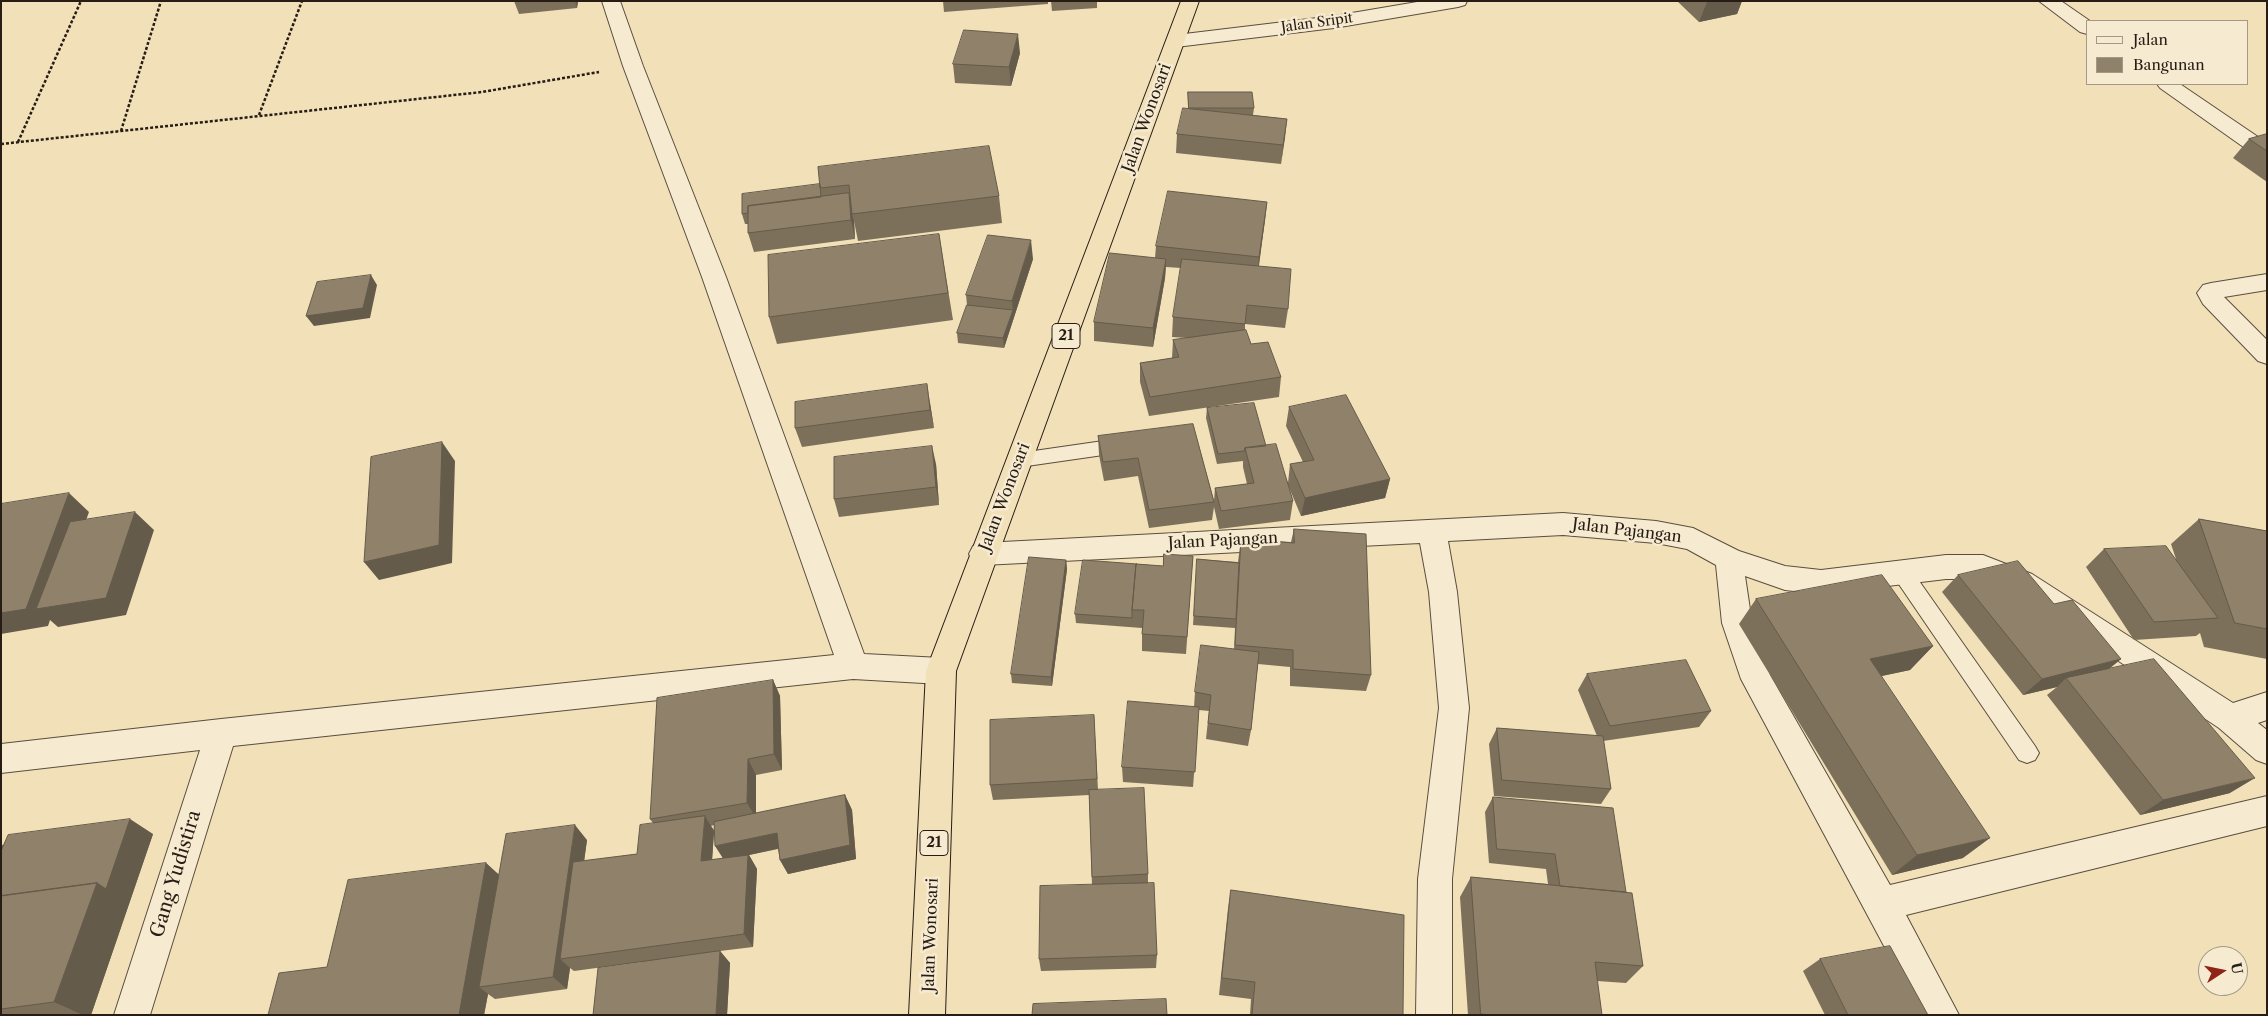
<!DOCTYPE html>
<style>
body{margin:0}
#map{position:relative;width:2268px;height:1016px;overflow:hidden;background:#f1e0b8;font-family:"Libre Caslon Text",serif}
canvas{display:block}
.frame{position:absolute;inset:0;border:2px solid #271d15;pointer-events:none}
.legend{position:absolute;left:2086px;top:20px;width:162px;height:65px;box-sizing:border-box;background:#f6ebd1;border:1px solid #a39986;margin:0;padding:6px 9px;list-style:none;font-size:15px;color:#271d15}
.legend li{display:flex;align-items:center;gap:10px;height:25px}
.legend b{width:25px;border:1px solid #a39986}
.north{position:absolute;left:2198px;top:946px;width:50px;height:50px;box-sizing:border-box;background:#f6ebd1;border:1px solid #a39986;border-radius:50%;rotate:79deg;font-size:14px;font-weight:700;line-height:20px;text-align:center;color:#271d15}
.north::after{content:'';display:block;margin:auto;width:18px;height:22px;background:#8f2418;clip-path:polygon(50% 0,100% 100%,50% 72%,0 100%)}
</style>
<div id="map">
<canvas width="2268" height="1016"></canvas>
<div class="frame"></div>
<ul class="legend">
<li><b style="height:6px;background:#f6ebd1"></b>Jalan</li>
<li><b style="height:14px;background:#90826a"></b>Bangunan</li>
</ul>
<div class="north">U</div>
</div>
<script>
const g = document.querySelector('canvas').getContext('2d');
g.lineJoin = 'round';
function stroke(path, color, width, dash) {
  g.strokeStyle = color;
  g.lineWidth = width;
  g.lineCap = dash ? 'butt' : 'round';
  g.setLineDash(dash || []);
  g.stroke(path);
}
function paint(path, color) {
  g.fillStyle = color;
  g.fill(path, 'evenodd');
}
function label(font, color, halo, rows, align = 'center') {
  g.font = font + ' "Libre Caslon Text",serif';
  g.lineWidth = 5;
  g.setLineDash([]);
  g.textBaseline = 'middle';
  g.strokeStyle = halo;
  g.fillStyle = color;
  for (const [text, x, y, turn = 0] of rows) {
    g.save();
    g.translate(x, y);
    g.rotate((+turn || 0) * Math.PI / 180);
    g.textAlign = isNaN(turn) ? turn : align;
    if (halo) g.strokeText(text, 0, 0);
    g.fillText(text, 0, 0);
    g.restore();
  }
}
const path = new Path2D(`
 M259 115 302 1
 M121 131 161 1
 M18 142 81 1
 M1 144 482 92 599 72`);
const service = new Path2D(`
 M1124 438 1131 440 1134 445 1131 450 1124 452 1020 467 1013 465 1010 460 1013 455 1020 453Z
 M1903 565 1910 568 2035 746 2039 753 2035 760 2027 763 2019 760 1896 580 1893 574 1896 568Z`);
const minor = new Path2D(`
 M602 1H620L643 66 726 277 864 654 941 658 952 662 956 671 952 680 941 684 853 679 233 746 150 1015H114L200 750 1 773V744L221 719 834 655 702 277 623 66Z
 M1423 1H1467L1465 5 1458 7 1334 28 1176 47 1169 45 1166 41 1169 37 1176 35 1334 16Z
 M2039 1H2061L2090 21H2087V34L2080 32Z
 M2157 84H2180L2267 143V160L2259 158 2160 88Z
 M2267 274V290L2224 297 2267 340V364L2258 361 2203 304 2197 293 2203 285 2211 283Z
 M1563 513 1656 521 1693 528 1739 551 1785 566 1821 570 1946 555H1983L2032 574 2233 703 2267 692V720L2258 723 2267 730V764L2256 760 2219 728 2012 590 1982 579H1946L1821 594 1785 590 1745 576 1752 623 1770 675 1890 885 2267 796V826L1906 915 1959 1015H1921L1741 679 1722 623 1716 565 1687 549 1656 543 1563 535 1448 541 1457 592 1469 708 1452 879V1015H1416L1418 879 1439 708 1429 592 1420 543 983 565 973 562 969 554 973 546 983 543Z`);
const trunk = new Path2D(`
 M1181 1H1199L956 671 945 1015H909L926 671Z`);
const wall = new Path2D(`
 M514 1H578L577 8 519 14Z
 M943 1H1048V4L944 12Z
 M1051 1H1097V8L1052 11Z
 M1677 1H1742L1737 14 1699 22Z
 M1020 53 1011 86 955 83 953 64Z
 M1188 92 1254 108 1253 115 1287 119 1281 164 1176 153 1177 134 1188 109Z
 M2267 134V182L2233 158 2249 139Z
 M818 167 999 196 1002 223 858 241 854 221 855 239 754 252 748 233V224H745L742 214 820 184Z
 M1267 202 1259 266 1288 309 1285 328 1245 324V330L1251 344 1281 377 1279 397 1149 416 1140 382V363L1172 358 1173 340 1187 338 1172 337 1173 317 1181 268 1166 267 1165 278 1153 347 1094 341V322L1155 258 1156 246Z
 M939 234 953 320 777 344 769 317Z
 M1033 259 1004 348 958 343 957 333 967 305 966 295Z
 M930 403 934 428 802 447 795 428Z
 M1289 407 1390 479 1385 498 1301 516 1288 485 1293 501 1290 520 1219 529 1214 507 1212 520 1149 528 1138 476 1104 481 1099 455 1098 436 1193 424 1214 501 1215 488 1247 484 1243 467V461L1217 464 1206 418 1207 408 1266 446 1288 483 1290 464 1303 462 1286 426Z
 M936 464 939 505 839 517 834 499Z
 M2199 519 2267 531V659L2204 647 2200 633 2196 636 2134 640 2086 567 2104 549 2176 559 2171 544Z
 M1294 529 1371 675 1366 691 1290 686V667L1258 664 1251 730 1248 746 1206 739 1209 711 1199 710 1193 787 1123 782 1122 767 1194 707 1195 692 1234 649 1235 628 1193 625 1197 559 1238 562 1241 539 1291 542Z
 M1193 556 1186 654 1142 651V628L1076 623 1075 614 1137 564 1163 566Z
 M1066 560 1067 569 1052 686 1012 683 1011 674Z
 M1958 575 2054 604 2121 659 2109 669 2230 793 2140 815 2047 695 2057 687 2023 695 1942 592Z
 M1756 599 1933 646 1910 670 1881 676 1963 858 1892 875 1739 624Z
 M1587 674 1711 711 1699 727 1603 741 1611 789 1601 804 1494 796 1489 744 1497 728 1597 736 1578 690Z
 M773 680 780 696 782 770 756 775V813L845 795 852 810 856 859 788 874 780 860 778 849 749 855 757 869 753 947 720 951 730 963 727 1015H593L641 962 574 971 570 968 567 989 495 999 488 994 484 1015H268L327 967 486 863 499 875 587 840 584 861 637 854 653 823 650 819ZM714 825V830L711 826ZM714 833 723 858 712 860Z
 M1094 715 1098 790 1148 874V883L1157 955 1156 968 1041 971 1039 959 1092 885 1089 795 993 800 990 785Z
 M1493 797 1626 892 1643 966 1626 983 1597 981 1602 1015H1468L1460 897 1471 877 1548 884 1546 869 1489 863 1485 812Z
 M153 834 91 1015H1V845Z
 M1231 890 1403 1015H1250L1251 999 1219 995 1228 909Z
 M1820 959 1928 1015H1825L1803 971Z`);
const shadedWall = new Path2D(`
 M575 1H578L577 8Z
 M1713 1H1742L1737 14 1699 22 1707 2Z
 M1018 34 1020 53 1011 86 1009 67Z
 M1287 119 1285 138 1281 164 1283 145Z
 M849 193 853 214H852L854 221 855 239 851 220Z
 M1267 202 1265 221 1257 277 1259 257Z
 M1031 240 1033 259 1004 348 1003 338 1013 310 1012 301Z
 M1166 259 1165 278 1153 347V328Z
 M371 275 377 285 370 318 314 326 306 316Z
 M927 384 930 403 934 428 930 410Z
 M442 442 455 461 452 563 379 580 364 562Z
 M932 446 936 464 939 505 936 487Z
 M1390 479 1385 498 1301 516 1305 498Z
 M69 493 89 512 55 606 135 512 154 530 126 615 58 627 50 620 48 626 1 634V613Z
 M1066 560 1067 569 1052 686 1051 677Z
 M1933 646 1910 670 1849 683 1870 659Z
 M2121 659 2101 675 2066 678 2057 687 2023 695 2042 679Z
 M773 680 780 696 782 770 774 754Z
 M748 759 756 775V818L747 803Z
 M2255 778 2230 793 2140 815 2163 800Z
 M845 795 852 810 856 859 788 874 780 860Z
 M705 816 714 831 711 876 701 861Z
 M130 819 153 834 91 1015H83L54 1002 97 883Z
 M575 825 587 840 571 957 560 959 570 968 567 989 553 977Z
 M777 833 785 847 749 855 757 869 753 947 744 934 724 860 715 846Z
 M1990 838 1963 858 1892 875 1917 855Z
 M486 863 507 882 479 987 488 994 484 1015H459Z
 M720 951 730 963 727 1015H716Z`);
const building = new Path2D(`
 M964 30 1018 34 1009 67 953 64Z
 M1188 92H1252L1254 108H1189Z
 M1183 108 1287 119 1283 145 1177 134Z
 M2267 134V151L2249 139Z
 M989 146 999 196 852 214 849 185 820 188 818 167Z
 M820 184 821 197 748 206V213L742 214V194Z
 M1168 191 1267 202 1259 257 1156 246Z
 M849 193 851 220 748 233V206Z
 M939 234 948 293 769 317 768 255Z
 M988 235 1031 240 1012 301 966 295Z
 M1110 253 1166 259 1153 328 1094 322Z
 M1182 259 1291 269 1288 309 1247 305 1245 324 1173 317Z
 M371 275 363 308 306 316 317 282Z
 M967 305 1013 310 1003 338 957 333Z
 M1246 330 1251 344 1268 342 1281 377 1150 397 1140 363 1179 357 1173 340Z
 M927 384 930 410 795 428V402Z
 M1346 395 1390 479 1305 498 1290 464 1314 460 1289 407Z
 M1254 403 1266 446 1245 448 1244 451 1218 454 1207 408Z
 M1193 424 1214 502 1149 510 1138 458 1103 462 1098 436Z
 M442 442 439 545 364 562 371 457Z
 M1276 444 1293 501 1221 511 1215 488 1254 483 1245 448Z
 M932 446 936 487 834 499V457Z
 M69 493 26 609 1 613V504Z
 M135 512 106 598 36 609 70 522Z
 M2199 519 2267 531V629L2235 623Z
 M1294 529 1366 534 1371 675 1293 669V650L1235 645 1241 539 1294 543Z
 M2166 546 2218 618 2154 622 2104 549Z
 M1164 554 1193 556 1187 637 1142 634 1144 610H1132L1136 564 1163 566Z
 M1029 557 1066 560 1051 677 1011 674Z
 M1197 559 1239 563 1236 619 1194 616Z
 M1083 560 1137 564H1136L1132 610V618L1075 614Z
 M2018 561 2054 604 2072 600 2121 659 2042 679 1958 575Z
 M1882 575 1933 646 1870 659 1990 838 1917 855 1756 599Z
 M1201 645 1259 652 1251 730 1208 723 1211 695 1195 692Z
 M2154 659 2255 778 2163 800 2066 678Z
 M1686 660 1711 711 1610 726 1587 674Z
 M773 680 774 754 748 759 747 803 650 819 657 698Z
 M1128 701 1199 707 1195 772 1122 767Z
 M1094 715 1097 779 990 785V720Z
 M1497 728 1603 736 1611 789 1502 780Z
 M1144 788 1148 874 1092 877 1089 790Z
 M845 795 850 845 780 860 777 833 715 846 714 822Z
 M1493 797 1613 808 1626 892 1560 886 1555 854 1497 849Z
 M705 816 701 861 748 855 744 934 560 959 573 862 637 854 640 825Z
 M130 819 106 889 97 883 1 896V851L8 835Z
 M575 825 553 977 479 987 506 834Z
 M486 863 459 1015H268L279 973 327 967 348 880Z
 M1471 877 1632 893 1643 966 1595 962 1602 1015H1489L1481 1014Z
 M97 883 54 1002 1 1009V896Z
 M1154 883 1157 955 1039 959 1040 886Z
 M1231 890 1404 915 1403 1015H1252L1255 982 1222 978Z
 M1890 946 1928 1015H1848L1820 959Z
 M720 951 716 1015H593L598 968Z
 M1166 999 1167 1015H1032L1033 1004Z`);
const farStreetnames = [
 ["Jalan Sripit",1317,23,-8]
];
const shields = [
 [1066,336,28],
 [934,843,28]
];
const shieldNames = [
 ["21",1066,336],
 ["21",934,843]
];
const streetNames = [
 ["Jalan Wonosari",1147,118,-70],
 ["Jalan Wonosari",1005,497,-69],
 ["Jalan Pajangan",1627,531,7],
 ["Jalan Pajangan",1223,541,-3],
 ["Jalan Wonosari",931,935,-88]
];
const nearStreetnames = [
 ["Gang Yudistira",176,874,-73]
];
stroke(service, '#5a4e3e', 2);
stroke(minor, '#5a4e3e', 2);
stroke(trunk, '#271d15', 2);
stroke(path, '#271d15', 2.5, [3, 2]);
paint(service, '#f6ebd1');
paint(minor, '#f6ebd1');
paint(trunk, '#f1e0b8');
paint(wall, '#7c705b');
paint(shadedWall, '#655b4a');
paint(building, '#90826a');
stroke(building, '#655b4a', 1);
label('14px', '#271d15', '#f6ebd1', farStreetnames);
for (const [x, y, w] of shields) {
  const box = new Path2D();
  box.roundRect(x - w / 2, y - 12.5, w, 25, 4);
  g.fillStyle = '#f6ebd1';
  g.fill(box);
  stroke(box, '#271d15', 1);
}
label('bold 15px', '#271d15', null, shieldNames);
label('16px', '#271d15', '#f6ebd1', streetNames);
label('19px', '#271d15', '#f6ebd1', nearStreetnames);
</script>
